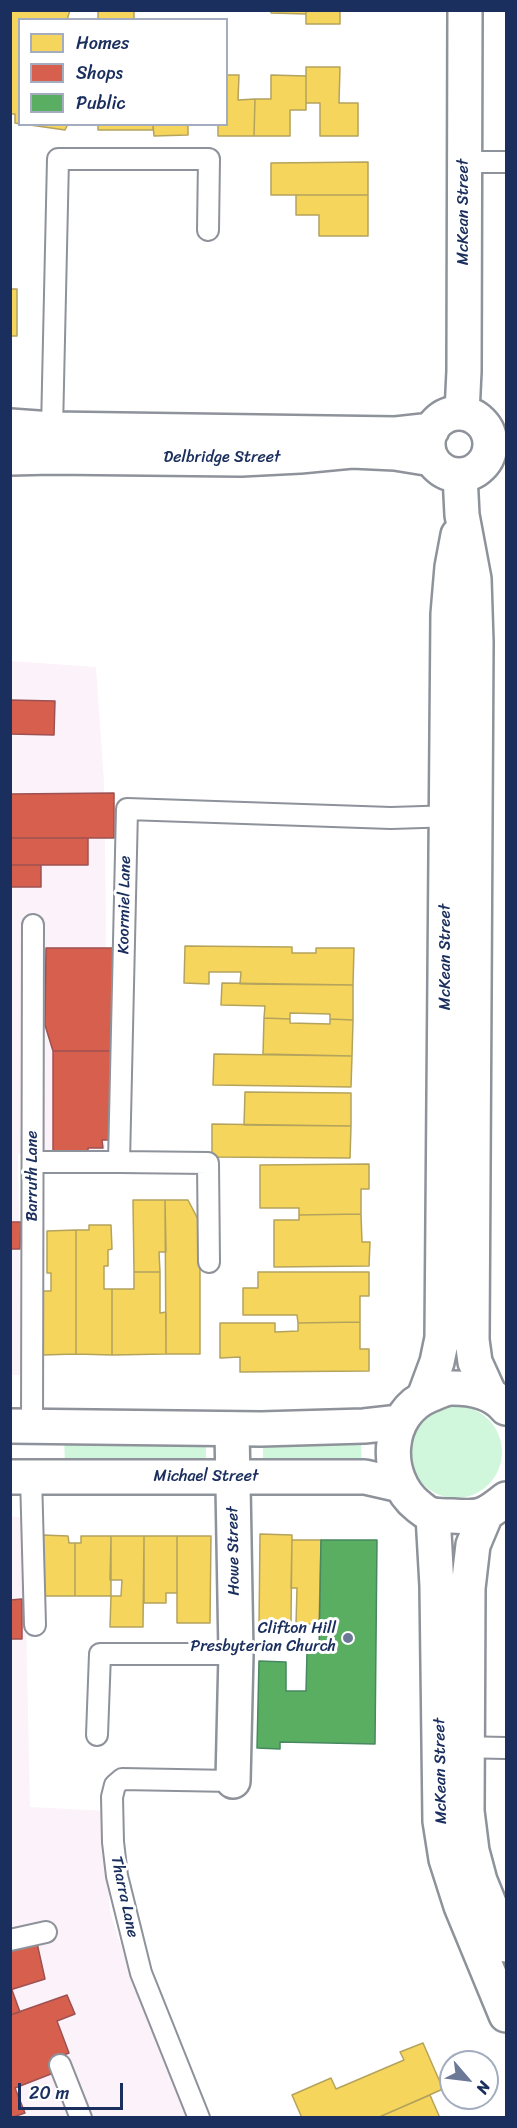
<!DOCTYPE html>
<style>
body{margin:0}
#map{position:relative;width:517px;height:2128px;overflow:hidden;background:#fff;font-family:Sriracha,sans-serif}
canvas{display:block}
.frame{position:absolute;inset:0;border:12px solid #1b2f5e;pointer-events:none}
.legend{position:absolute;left:18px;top:18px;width:210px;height:108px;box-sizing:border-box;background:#fff;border:2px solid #a4acbf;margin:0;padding:8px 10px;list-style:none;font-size:18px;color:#1b2f5e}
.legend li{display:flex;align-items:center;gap:12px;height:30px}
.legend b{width:30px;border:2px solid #a4acbf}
.north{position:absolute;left:439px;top:2050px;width:60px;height:60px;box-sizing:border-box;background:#fff;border:2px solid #a4acbf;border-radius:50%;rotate:118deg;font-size:16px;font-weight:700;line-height:24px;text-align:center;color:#1b2f5e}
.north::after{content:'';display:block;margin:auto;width:21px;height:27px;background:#6b7896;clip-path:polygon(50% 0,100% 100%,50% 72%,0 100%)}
.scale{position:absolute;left:18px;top:2083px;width:105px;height:27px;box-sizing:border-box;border:3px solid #1b2f5e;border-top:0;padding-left:8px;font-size:18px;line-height:21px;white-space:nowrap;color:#1b2f5e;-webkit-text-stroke:4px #fff;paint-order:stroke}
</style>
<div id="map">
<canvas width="517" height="2128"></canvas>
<div class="frame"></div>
<ul class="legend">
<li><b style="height:16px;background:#f6d55c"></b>Homes</li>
<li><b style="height:16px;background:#d6604d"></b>Shops</li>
<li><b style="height:16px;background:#5aae61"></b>Public</li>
</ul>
<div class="north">N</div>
<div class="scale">20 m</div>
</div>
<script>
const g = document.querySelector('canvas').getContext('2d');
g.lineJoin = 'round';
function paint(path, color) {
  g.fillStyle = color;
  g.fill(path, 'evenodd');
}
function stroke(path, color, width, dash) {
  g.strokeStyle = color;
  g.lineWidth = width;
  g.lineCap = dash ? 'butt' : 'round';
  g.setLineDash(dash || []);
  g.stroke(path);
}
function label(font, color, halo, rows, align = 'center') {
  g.font = font + ' Sriracha,sans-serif';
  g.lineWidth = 6;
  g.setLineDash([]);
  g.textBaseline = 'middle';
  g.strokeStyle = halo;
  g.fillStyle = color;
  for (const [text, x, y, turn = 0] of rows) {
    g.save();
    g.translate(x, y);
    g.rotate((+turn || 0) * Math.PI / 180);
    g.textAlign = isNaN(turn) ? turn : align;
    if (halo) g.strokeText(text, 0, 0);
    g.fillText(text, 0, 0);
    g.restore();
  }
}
const built = new Path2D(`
 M10 661 96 667 104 783 106 913 105 1152 18 1154 21 1375H10Z
 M10 1516 24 1518 30 1807 108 1811 106 1852 110 1912 134 1986 188 2117H11Z`);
const green = new Path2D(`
 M410 1452a46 46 0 1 1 92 0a46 46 0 1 1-92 0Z
 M64 1436 206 1438V1467L65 1466Z
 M361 1439 362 1468 263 1469V1441Z`);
const homes = new Path2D(`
 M10 10H70L67 20H20V124L15 123V114H10Z
 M98 10H134V20H98Z
 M271 10H306V14L271 13Z
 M306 10H340V24H306Z
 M306 67H340L339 103H358V136H320V103H306Z
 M226 75H239L238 100 255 99 254 136H218V124H226Z
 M271 75 306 76V110H290V136H254L255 99H271Z
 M23 124H68L65 130Z
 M98 124H153V130H98Z
 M153 124H188V135L154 136Z
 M368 162V195H271V163Z
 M296 195H368V236H319V215H296Z
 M10 289H17V336H10Z
 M185 946 292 947V953H316V948H354L353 985 240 984 241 972H209V984L184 983Z
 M222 983 353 985V1020L330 1019V1014L290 1013V1019L264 1018 265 1006 221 1005Z
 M264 1018 290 1019V1023L330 1024V1019L353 1020 352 1056 263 1054Z
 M214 1054 352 1056 351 1087 213 1085Z
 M245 1092 351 1093V1126L244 1125Z
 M212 1124 351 1126 350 1158 212 1157Z
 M369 1164V1189H361V1214L299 1215V1208H260V1165Z
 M133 1200H165L166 1252H159L160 1272H134Z
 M165 1200H188L200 1223V1354H166Z
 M361 1214 362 1242H370L369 1266 274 1267V1220H299V1215Z
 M89 1225H111L112 1249 108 1250V1266H104V1289H112V1355L76 1354V1230H89Z
 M76 1230V1354L42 1355 41 1291H51V1273H47V1231Z
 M134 1272H160V1313L166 1312V1354L112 1355V1289H134Z
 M258 1272H369V1296H360V1322L298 1323 297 1315H243V1288H258Z
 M360 1322V1349H369V1371L240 1372V1357L220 1358V1323H275V1332L298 1331V1323Z
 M260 1534 292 1535 291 1621H279V1629L259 1628Z
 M43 1535 68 1536 69 1543H75V1596H38L43 1574Z
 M81 1536H111V1596H75V1543H81Z
 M111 1536H144L143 1627H110L111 1596H121L122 1580H110Z
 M144 1536H177V1593H166V1603H144Z
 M177 1536H211L210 1623H177Z
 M292 1540H321L319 1624H296L297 1588H291Z
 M423 2043 443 2089 377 2118H302L292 2095 331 2078 336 2089 404 2060 400 2052Z
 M430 2095 440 2118H377Z`);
const shops = new Path2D(`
 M10 700 55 701 54 735 10 734Z
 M114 793V838H10V794Z
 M10 838H88V865H10Z
 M10 865H41V887H10Z
 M46 948H113V1051H53L45 1025Z
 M53 1051H113L112 1140H102L103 1148H88V1153H53Z
 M10 1222H21L20 1249H10Z
 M22 1599V1639H10V1600Z
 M37 1943 45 1979 10 1990V1949Z
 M10 1990H12L20 2012 10 2015Z
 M67 1995 75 2014 57 2021 69 2053 51 2060 56 2072 15 2088 25 2113 10 2118V2015Z`);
const public = new Path2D(`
 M321 1540H377L375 1744 280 1742V1749L257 1748 259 1661 286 1662V1691H306L307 1652H319Z`);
const service = new Path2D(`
 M464 162H506
 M52 429 58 159H209L208 230
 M33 1162H119
 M209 1262 208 1163 119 1162 127 809 391 818 455 816
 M32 1426 33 925
 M31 1476 35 1625
 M97 1735 100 1654H236
 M458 1747 506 1748
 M10 1940 46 1932
 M60 2065 81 2118
 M199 2118 141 1973 117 1876 113 1842 112 1797 115 1785 122 1779 233 1781`);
const minor = new Path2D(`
 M462 413 464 371 465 10
 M428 444a31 31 0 1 1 62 0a31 31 0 1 1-62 0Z
 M10 426 52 429 396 434 432 430
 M10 458 52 457 241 459 300 456 352 451 395 453 432 459
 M460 475 462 515 474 579 476 642 472 1340 475 1362 490 1395
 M424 1397 437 1362 442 1338 448 614 452 567 458 535
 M232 1429 236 1654 233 1781
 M486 1514 473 1545 468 1588 467 1811 472 1851 480 1881 506 1945
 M433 1515 437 1586 440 1821 446 1859 461 1906 506 2015`);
const tertiary = new Path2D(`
 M506 1408C493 1392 472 1388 452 1388 444 1388 438 1392 430 1395 385 1413 382 1477 418 1506 422 1509 427 1514 433 1515 439 1516 446 1516 452 1516 480 1518 484 1517 506 1499
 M10 1426 261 1429 364 1426 400 1422
 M10 1477H365L400 1485`);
const markers = [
 [348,1638,6,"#6b7896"]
];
const streetNames = [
 ["McKean Street",464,212,-90],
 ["Delbridge Street",222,458],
 ["Koormiel Lane",125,905,-89],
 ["McKean Street",446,957,-90],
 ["Barruth Lane",33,1176,-90],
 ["Michael Street",206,1477],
 ["Howe Street",234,1551,-91],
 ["McKean Street",441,1771,-91],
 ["Tharra Lane",124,1897,78]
];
const poiNames = [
 ["Clifton Hill",336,1629],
 ["Presbyterian Church",336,1647]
];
paint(built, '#fbf3f9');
paint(green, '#d0f7dc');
paint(homes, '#f6d55c');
stroke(homes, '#b4a35d', 1.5);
paint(shops, '#d6604d');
stroke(shops, '#9e5152', 1.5);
paint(public, '#5aae61');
stroke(public, '#478860', 1.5);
stroke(service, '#8e929a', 24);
stroke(minor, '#8e929a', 38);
stroke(tertiary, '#8e929a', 38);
stroke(service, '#fff', 20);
stroke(minor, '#fff', 33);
stroke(tertiary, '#fff', 33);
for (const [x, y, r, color] of markers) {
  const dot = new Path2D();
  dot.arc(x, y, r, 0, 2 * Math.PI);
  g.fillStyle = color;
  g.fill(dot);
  stroke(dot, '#fff', 2);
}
label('16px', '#1b2f5e', '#fff', streetNames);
label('16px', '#1b2f5e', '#fff', poiNames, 'right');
</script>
